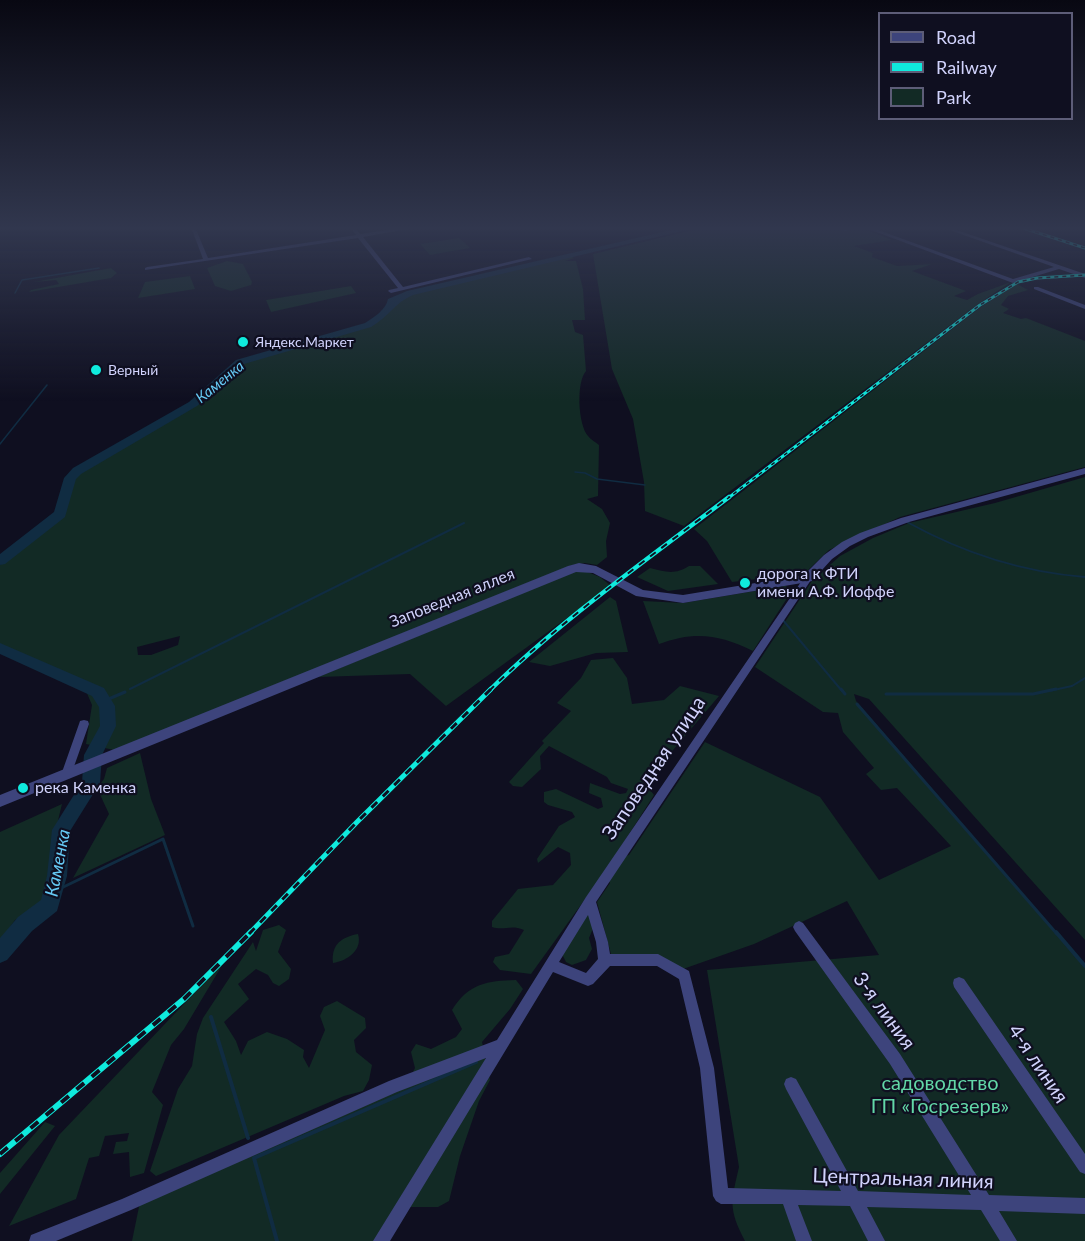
<!DOCTYPE html>
<meta charset="utf-8">
<style>
body{margin:0}
#map{position:relative;width:1085px;height:1241px;overflow:hidden;background:#0f0f20;font-family:Lato,sans-serif}
canvas{display:block}
.legend{position:absolute;left:878px;top:12px;width:195px;height:108px;box-sizing:border-box;background:#0f0f20;border:2px solid #5d5d78;margin:0;padding:8px 10px;list-style:none;font-size:18px;color:#d1d3fc}
.legend li{display:flex;align-items:center;gap:12px;height:30px}
.legend b{width:30px;border:2px solid #5d5d78}
</style>
<div id="map">
<canvas width="1085" height="1241"></canvas>
<ul class="legend">
<li><b style="height:8px;background:#3d447c"></b>Road</li>
<li><b style="height:8px;background:#0feadd"></b>Railway</li>
<li><b style="height:16px;background:#122a25"></b>Park</li>
</ul>
</div>
<script>
const g = document.querySelector('canvas').getContext('2d');
g.lineJoin = 'round';
function paint(path, color) {
  g.fillStyle = color;
  g.fill(path, 'evenodd');
}
function stroke(path, color, width, dash) {
  g.strokeStyle = color;
  g.lineWidth = width;
  g.lineCap = dash ? 'butt' : 'round';
  g.setLineDash(dash || []);
  g.stroke(path);
}
function label(font, color, halo, rows, align = 'center') {
  g.font = font + ' Lato,sans-serif';
  g.lineWidth = 4.5;
  g.setLineDash([]);
  g.textBaseline = 'middle';
  g.strokeStyle = halo;
  g.fillStyle = color;
  for (const [text, x, y, turn = 0] of rows) {
    g.save();
    g.translate(x, y);
    g.rotate((+turn || 0) * Math.PI / 180);
    g.textAlign = isNaN(turn) ? turn : align;
    if (halo) g.strokeText(text, 0, 0);
    g.fillText(text, 0, 0);
    g.restore();
  }
}
const green = new Path2D(`
 M705 227H859L892 240 854 246 873 253 872 257 897 266 932 264 912 271 966 291 954 296 967 300 978 294 1011 282 978 304 684 526 645 511 644 482 633 419 612 369 593 254Z
 M459 238 470 248 430 255 420 244Z
 M571 256 574 258 565 261H576L583 289 585 320H572L575 332 583 335 586 371C576 382 578 425 588 436 591 440 596 442 599 445L598 496 587 499 602 509 610 523 606 541 607 557 597 565 585 563 572 565 114 750 86 744 92 705 86 691 0 650V565L64 514 76 474 195 405 240 363 370 325 392 304 391 301 410 293ZM180 636 178 645 151 655H138L137 647Z
 M227 261 243 264 252 282 251 285 231 291 215 286 207 268Z
 M111 268 117 273 111 278 29 292 31 290 59 284 56 280 34 282Z
 M190 276 195 289 138 298 145 282Z
 M1017 284 1028 290 1008 296 1001 305 1009 309 1003 313 1021 319 1026 318 1085 341V467L900 517 829 550 805 573 732 582 707 541 694 529 982 306Z
 M351 286 356 293 271 312 266 300Z
 M1085 477V940L869 699 854 694 856 701 1085 965V1241H745C728 1208 731 1202 739 1167L707 970 879 955 847 901 754 944 683 969 611 954 597 902 610 883 608 880 625 856 629 855 705 742 820 797 879 880 951 846 897 788 881 790 866 774 874 768 843 732 838 713 823 712 755 667 812 581 840 556 873 538 909 523 995 503Z
 M689 566H700L718 584 668 591 637 577 650 568C666 572 675 575 689 566Z
 M585 571 600 577 611 586 446 706 410 674 318 677 573 572Z
 M785 586 793 589 753 651C719 634 694 631 659 644L643 601 683 603Z
 M610 597 616 601 628 652 596 653 550 666 529 662Z
 M613 658 627 678 632 704 664 700 680 686 719 696 645 783 654 795 606 870 531 974 500 970 493 962 495 957 509 954 524 930C510 924 505 931 492 927V921L518 889 553 885 571 865 570 853 558 847 538 863 537 859 559 826 575 817 572 812 548 805 544 802V792L556 789 598 809 603 807 601 798 589 793 590 783 620 794 626 793 628 789 611 783 607 777 549 746 540 756 541 769 522 787 513 786 509 782 544 743 542 741 571 711 557 703 581 678 591 660Z
 M140 753 151 799 165 835 73 878 109 814 97 788 104 779 107 768Z
 M62 804C53 837 51 870 43 903L15 920 0 941V832Z
 M588 910 599 914 589 938 592 949 586 960 572 965 566 962 562 954Z
 M279 925 286 930 278 952 291 969 289 979 279 986 273 983 268 975 256 969 238 984 249 999 224 1022 236 1041 241 1055 248 1041 267 1032 287 1039 304 1050 303 1057 309 1068 325 1030 320 1016 324 1007 337 1001 365 1018 366 1028 354 1040 356 1052 372 1065 369 1080 363 1091 344 1096 156 1176 150 1171 178 1089 192 1066 197 1034 203 1018 253 942 256 951 263 930Z
 M358 934C363 950 347 961 333 963 331 944 342 937 358 934Z
 M224 962 184 1029 171 1045 152 1092 163 1105 144 1173 130 1177 129 1152 113 1154 116 1142 127 1141 129 1133 105 1136 99 1156 89 1158 76 1199 9 1226 59 1135Z
 M516 980 523 989 510 1009 482 1042 490 1080 479 1101 460 1156 449 1201 438 1207H407L385 1241H132L141 1197 406 1086 415 1068 411 1052 416 1044 431 1049 456 1037 462 1029 452 1010C469 983 487 981 516 980Z
 M45 1122 55 1126 0 1194V1173Z`);
const streamFar3 = new Path2D(`
 M15 293 22 280 99 268
 M0 444 47 385
 M575 472 585 473 597 479 645 485`);
const streamFar2 = new Path2D(`
 M907 522C963 553 1021 572 1085 577
 M782 619 842 691
 M130 689 464 523
 M1049 691 1072 686 1085 678`);
const streamFar1 = new Path2D(`
 M841 689 845 694
 M886 694H1033L1056 689
 M104 701 125 692
 M857 704 1057 934
 M53 892 163 839 193 926`);
const stream = new Path2D(`
 M1056 932 1085 966
 M211 1017 248 1138
 M277 1241 254 1158 476 1062`);
const river = new Path2D(`
 M684 227H699L413 295C393 304 391 315 371 327L244 364 197 406 81 474 76 479 65 517 5 564 0 565V554L54 512 64 478 73 468 189 402 236 360 365 323C374 317 386 310 388 299L407 291Z
 M0 643 104 688 115 706 116 726 102 755 100 783 70 831 67 876 57 911 32 931 7 960 0 963V938L18 917 41 900 47 876 52 830 82 782 84 755 100 726 99 707 92 696 0 654Z`);
const minor = new Path2D(`
 M191 227H195L208 258 356 235 350 227H355L360 234 407 227H419L363 237 403 287 529 257 532 259 391 293 388 291 389 290 398 288 358 238 145 270V268L147 267 203 259Z
 M823 227 846 229 860 227 846 231Z
 M863 227H870L1013 279 1054 267 941 227H948L1085 274V278L1059 269 1013 283Z
 M1034 287H1038L1085 305V309L1034 289Z
 M808 575 812 578 811 580 596 902 608 942 610 954H658L689 971 714 1068 728 1188 841 1191 786 1089 784 1084 786 1079 791 1077 796 1079 858 1191 971 1195 890 1064 795 931 793 927 795 923 799 921 803 923 900 1054 989 1195 1085 1198V1214L999 1211 1017 1241H1000L981 1210 867 1207 885 1241H868L850 1206 798 1205 812 1241H796L783 1204H721L716 1201 713 1196 700 1068 679 979 657 966H610L593 984 588 986 553 972 390 1241H373L486 1058 397 1092 131 1210 56 1241H29L31 1235 122 1199 389 1081 497 1040 586 897 805 576ZM588 915 596 942 598 959 586 973 559 962Z
 M84 720 88 721 89 724 71 775 70 778 66 779 62 778 61 775 79 724 80 721Z
 M959 977 964 979 1085 1154V1174L1080 1172 954 987 953 983 954 979Z`);
const tertiary = new Path2D(`
 M1085 468V474L909 522 868 537 850 546 832 559 812 581 808 582 683 603 636 596 593 573 576 572 0 807V795L568 566 579 563 596 566 643 590 683 595 804 575 824 555 842 542 860 533 901 518Z`);
const railFar3 = new Path2D(`
 M1020 227 1085 248
 M727 499 980 305 1018 282 1037 278 1085 275`);
const railFar2 = new Path2D(`
 M489 691C562 619 648 559 729 497`);
const railFar1 = new Path2D(`
 M249 934 357 822 491 689`);
const rail = new Path2D(`
 M0 1154 184 999 251 932`);
const markers = [
 [243,342,6,"#0feadd"],
 [96,370,6,"#0feadd"],
 [745,583,6,"#0feadd"],
 [23,788,6,"#0feadd"]
];
const farPoinames = [
 ["Яндекс.Маркет",255,342],
 ["Верный",108,370]
];
const farWaternames = [
 ["Каменка",220,382,-39]
];
const poiNames = [
 ["дорога к ФТИ",757,574],
 ["имени А.Ф. Иоффе",757,592],
 ["река Каменка",35,788]
];
const streetNames = [
 ["Заповедная аллея",452,598,-22]
];
const waterNames = [
 ["Каменка",58,863,-79]
];
const nearStreetnames = [
 ["Заповедная улица",654,768,-56],
 ["3-я линия",884,1011,54],
 ["4-я линия",1038,1064,56],
 ["Центральная линия",903,1179,2]
];
const nearParknames = [
 ["садоводство",940,1084],
 ["ГП «Госрезерв»",940,1107]
];
paint(green, '#122a25');
stroke(streamFar3, '#102c42', 1.5);
stroke(streamFar2, '#102c42', 2);
stroke(streamFar1, '#102c42', 3);
stroke(stream, '#102c42', 4);
paint(river, '#102c42');
paint(minor, '#3d447c');
paint(tertiary, '#3d447c');
stroke(railFar3, '#0feadd', 3);
stroke(railFar2, '#0feadd', 4.5);
stroke(railFar1, '#0feadd', 5);
stroke(rail, '#0feadd', 6);
stroke(railFar3, '#0f0f20', 1.5, [4]);
stroke(railFar2, '#0f0f20', 2, [7]);
stroke(railFar1, '#0f0f20', 3, [8]);
stroke(rail, '#0f0f20', 4, [10]);
const sky = g.createLinearGradient(0, 0, 0, 401);
sky.addColorStop(0, '#080812');
sky.addColorStop(0.57, '#31374e');
sky.addColorStop(1, '#31374e00');
g.fillStyle = sky;
g.fillRect(0, 0, 1085, 401);
for (const [x, y, r, color] of markers) {
  const dot = new Path2D();
  dot.arc(x, y, r, 0, 2 * Math.PI);
  g.fillStyle = color;
  g.fill(dot);
  stroke(dot, '#0f0f20', 2);
}
label('14px', '#d1d3fc', '#0f0f20', farPoinames, 'left');
label('italic 15px', '#66caf5', '#0f0f20', farWaternames);
label('16px', '#d1d3fc', '#0f0f20', poiNames, 'left');
label('16px', '#d1d3fc', '#0f0f20', streetNames);
label('italic 18px', '#66caf5', '#0f0f20', waterNames);
label('20px', '#d1d3fc', '#0f0f20', nearStreetnames);
label('20px', '#62d7a7', '#0f0f20', nearParknames);
</script>
